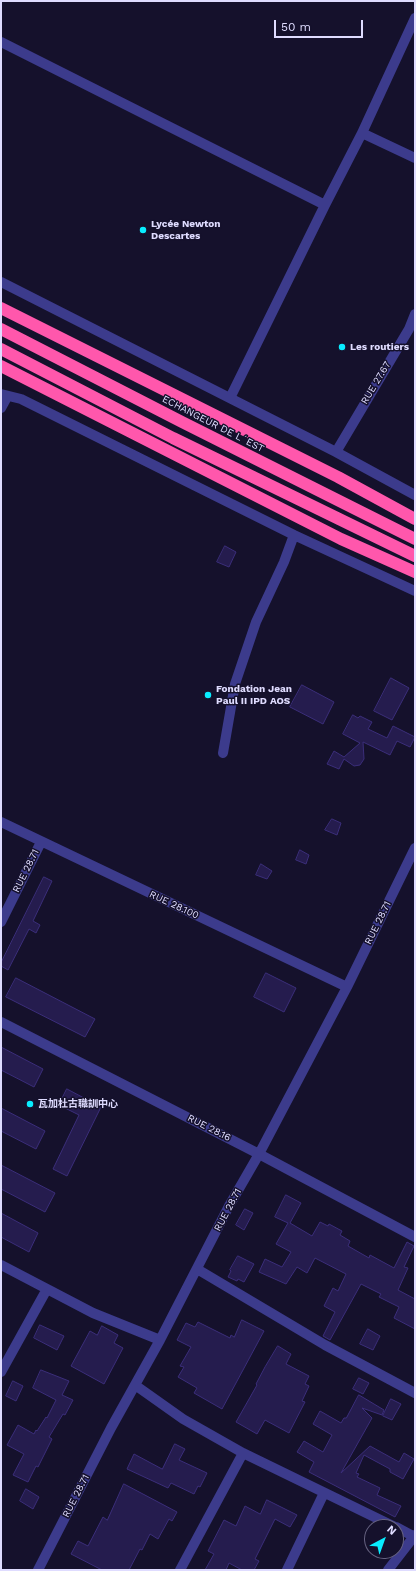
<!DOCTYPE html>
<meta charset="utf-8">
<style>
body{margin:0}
#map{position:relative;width:416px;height:1571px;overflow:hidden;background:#15112c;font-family:"Work Sans",sans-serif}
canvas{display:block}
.frame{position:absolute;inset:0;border:2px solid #dfdcff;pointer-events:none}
.north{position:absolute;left:364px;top:1519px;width:40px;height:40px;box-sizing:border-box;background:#15112c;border:1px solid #666280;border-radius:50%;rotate:41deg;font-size:11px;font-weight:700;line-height:16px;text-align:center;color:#dfdcff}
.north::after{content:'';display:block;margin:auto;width:14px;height:18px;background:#08edff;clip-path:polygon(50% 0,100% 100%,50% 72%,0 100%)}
.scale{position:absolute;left:274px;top:20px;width:89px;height:18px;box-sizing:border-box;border:2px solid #dfdcff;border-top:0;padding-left:5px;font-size:12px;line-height:14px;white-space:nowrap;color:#dfdcff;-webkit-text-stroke:3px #15112c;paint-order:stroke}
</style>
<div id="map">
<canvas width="416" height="1571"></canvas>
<div class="frame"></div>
<div class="north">N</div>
<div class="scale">50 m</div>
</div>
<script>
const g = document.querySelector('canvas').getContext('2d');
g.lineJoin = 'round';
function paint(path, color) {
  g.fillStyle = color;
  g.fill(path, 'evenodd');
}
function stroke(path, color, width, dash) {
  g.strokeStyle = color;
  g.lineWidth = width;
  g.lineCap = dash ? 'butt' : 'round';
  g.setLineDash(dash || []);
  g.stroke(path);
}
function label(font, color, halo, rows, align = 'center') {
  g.font = font + ' "Work Sans","Noto Sans SC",sans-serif';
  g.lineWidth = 3;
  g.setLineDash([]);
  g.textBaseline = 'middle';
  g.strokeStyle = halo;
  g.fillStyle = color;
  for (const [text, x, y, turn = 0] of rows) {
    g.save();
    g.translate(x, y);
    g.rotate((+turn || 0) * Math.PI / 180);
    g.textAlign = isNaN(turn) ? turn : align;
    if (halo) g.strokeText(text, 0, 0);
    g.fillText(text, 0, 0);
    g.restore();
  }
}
const building = new Path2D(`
 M225 546 236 552 229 567 217 562Z
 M391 678 409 688 392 720 374 711Z
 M302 685 334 702 323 724 290 707Z
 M353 715 358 718 360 716 372 722 368 729 387 738 393 726 415 737 410 747 397 741 390 755 363 742 364 759 360 765 354 766 344 759 339 769 327 764 334 751 344 757 360 743 343 734Z
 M332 819 341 823 337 835 325 830Z
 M300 850 309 855 306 864 296 860Z
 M261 864 272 871 267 879 256 875Z
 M44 877 52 881 33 921 40 925 36 933 29 929 8 970 1 966V963Z
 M266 973 296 988 284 1012 254 997Z
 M16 978 95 1019 85 1037 6 997Z
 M1 1047 43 1069 34 1087 1 1070Z
 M67 1089 101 1107 67 1176 53 1169 79 1115 59 1105Z
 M1 1108 45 1131 36 1149 1 1131Z
 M1 1165 55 1193 45 1212 1 1189Z
 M286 1195 301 1203 290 1223 312 1236 320 1222 328 1226 329 1224 342 1231 340 1235 350 1241 348 1246 369 1258 370 1255 394 1268 407 1242 414 1246 404 1267 408 1268 398 1290 415 1299V1329L394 1318 399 1307 379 1297 381 1294 361 1284 330 1340 323 1336 335 1312 324 1306 333 1288 338 1291 346 1274 315 1258 307 1273 297 1267 286 1284 259 1272 265 1259 282 1267 291 1252 276 1244 288 1223 275 1217Z
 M245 1209 253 1213 244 1230 236 1225Z
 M1 1213 38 1233 29 1252 1 1237Z
 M238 1256 254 1264 244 1282 238 1279 237 1281 228 1277 231 1271 230 1270Z
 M242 1320 264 1331 222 1409 194 1393 197 1388 178 1377 184 1367 180 1366 191 1347 177 1340 186 1323 195 1327 198 1322 230 1338 231 1335 234 1337Z
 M40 1325 64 1336 57 1350 34 1338Z
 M102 1326 118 1335 114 1343 123 1348 104 1384 71 1366 90 1331 97 1335Z
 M368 1329 380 1336 373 1350 360 1344Z
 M278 1346 291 1354 286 1364 309 1376 305 1384 309 1386 302 1401 305 1402 289 1433 265 1420 257 1434 236 1422 257 1385 256 1384 265 1367Z
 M41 1370 69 1381 62 1395 73 1400 65 1415 63 1414 49 1437 52 1439 38 1467 36 1466 28 1482 13 1475 24 1454 7 1445 18 1425 34 1434 36 1430 37 1431 46 1417 47 1418 56 1400 33 1388Z
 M359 1378 369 1383 363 1394 353 1389Z
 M13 1381 23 1386 16 1401 6 1396Z
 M359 1395 384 1410 382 1415 362 1408 372 1418 341 1473 370 1446 399 1462 404 1453 414 1459 403 1479 390 1472V1469L364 1455 356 1473 359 1474 357 1477 380 1488 377 1495 401 1506 395 1517 309 1472 314 1462 297 1452 304 1441 323 1452 332 1435 313 1424 320 1411 341 1423 344 1418H346Z
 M391 1399 401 1404 392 1420 383 1416Z
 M175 1444 185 1449 179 1460 207 1473 200 1487 198 1486 194 1494 171 1483 168 1488 127 1469 134 1454 162 1469Z
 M124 1484 177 1512 172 1521 169 1519 158 1539 150 1534 142 1550 140 1549 129 1570H102L71 1554 78 1541 88 1546 103 1517 107 1520Z
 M26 1489 39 1497 33 1509 20 1501Z
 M267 1500 297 1515 290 1527 275 1519 255 1559 259 1561 254 1570H242L229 1563 226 1570H205L214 1554 208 1551 224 1520 236 1526 245 1506 260 1514Z`);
const minor = new Path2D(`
 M1 42 325 205
 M362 133 415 158
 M1 282 336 452 415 495
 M1 394 21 399 294 535 415 591
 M230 398 325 205 362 133 415 18
 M1 408 7 397
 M336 452 409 329 415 314
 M223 753 235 684 256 622 284 562 294 535
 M1 822 347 987
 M1 922 41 842
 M1 1022 259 1154 415 1237
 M1 1265 93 1313 160 1340
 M197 1269 325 1345 415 1393
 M1 1372 47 1289
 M135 1385 183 1419 243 1453 395 1527
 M396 1527 415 1537
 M38 1570 111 1428 160 1340 229 1206 259 1154 347 987 415 848
 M180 1570 243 1453
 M287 1570 324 1493
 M388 1570 415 1535`);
const highway = new Path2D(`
 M1 308 338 477 415 519
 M1 329 182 422 415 539
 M1 349 173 438 415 556
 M1 366 341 539 415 572`);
const markers = [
 [143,230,4,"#08edff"],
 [342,347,4,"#08edff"],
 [208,695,4,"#08edff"],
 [30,1104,4,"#08edff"]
];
const poiNames = [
 ["Lycée Newton",151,224],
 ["Descartes",151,236],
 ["Les routiers",350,347],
 ["Fondation Jean",216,689],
 ["Paul II IPD AOS",216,701],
 ["瓦加杜古職訓中心",38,1104]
];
const streetNames = [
 ["RUE 27.67",376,383,-59],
 ["ECHANGEUR DE L´EST",213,424,27],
 ["RUE 28.71",26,871,-64],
 ["RUE 28.100",174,905,25],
 ["RUE 28.71",378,923,-64],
 ["RUE 28.16",209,1128,27],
 ["RUE 28.71",228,1210,-62],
 ["RUE 28.71",76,1496,-63]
];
paint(building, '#251c4e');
stroke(building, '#3b2e7a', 1);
stroke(minor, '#3c3b8c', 10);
stroke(highway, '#ff57ac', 12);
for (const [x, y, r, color] of markers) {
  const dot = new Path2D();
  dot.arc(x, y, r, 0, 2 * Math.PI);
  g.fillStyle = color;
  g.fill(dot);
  stroke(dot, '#15112c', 1.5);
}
label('bold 10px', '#dfdcff', '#15112c', poiNames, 'left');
label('10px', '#dfdcff', '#15112c', streetNames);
</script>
